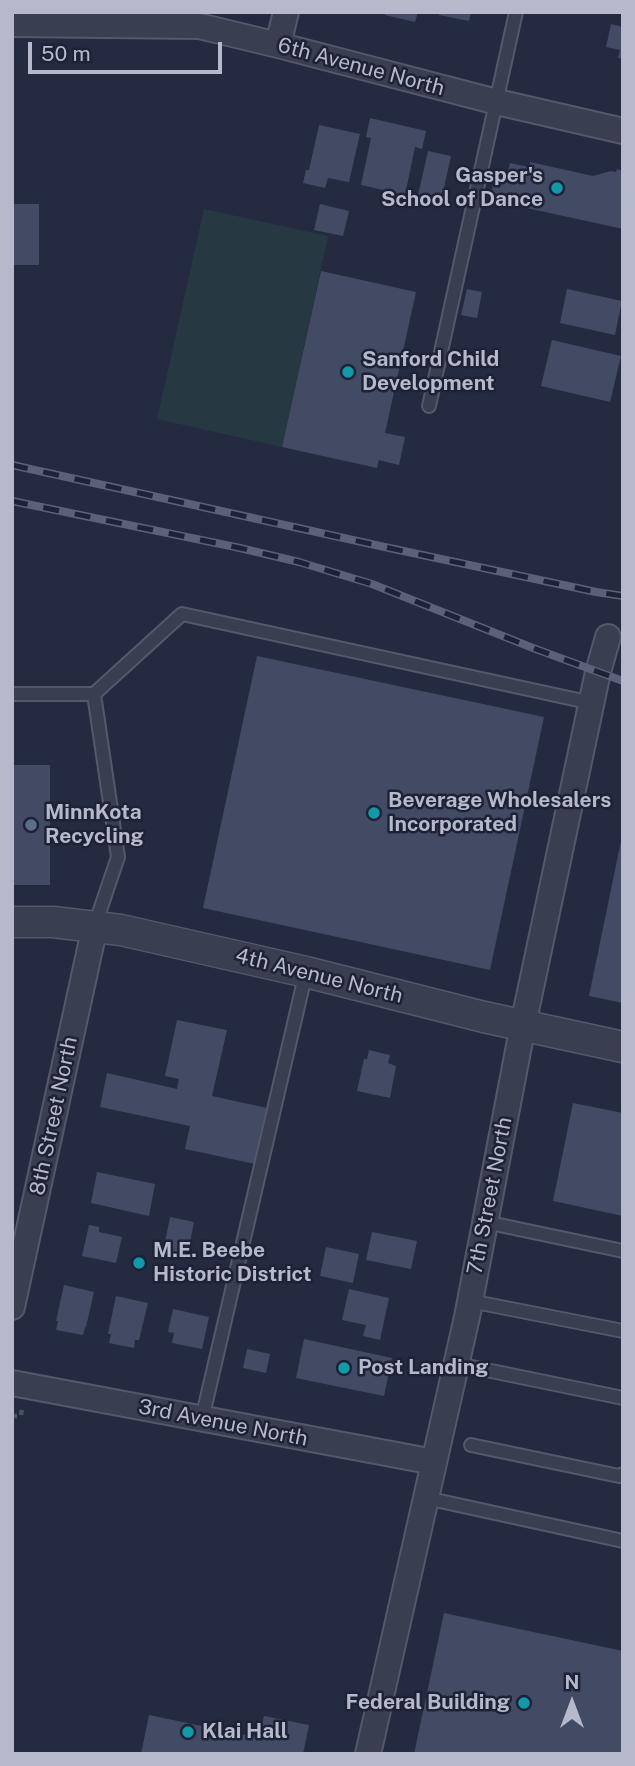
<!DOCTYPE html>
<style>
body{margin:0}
#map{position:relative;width:635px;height:1766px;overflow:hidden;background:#242b41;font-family:"Public Sans",sans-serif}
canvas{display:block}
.frame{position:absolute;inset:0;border:14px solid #b5b9cb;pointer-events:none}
.north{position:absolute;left:537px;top:1668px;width:70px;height:70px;-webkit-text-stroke:5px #1d2236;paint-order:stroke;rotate:0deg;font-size:19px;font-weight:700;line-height:28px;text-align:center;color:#b5b9cb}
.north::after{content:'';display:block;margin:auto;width:24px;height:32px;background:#b5b9cb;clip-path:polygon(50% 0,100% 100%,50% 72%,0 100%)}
.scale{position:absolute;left:28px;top:42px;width:194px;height:32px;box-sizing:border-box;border:4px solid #b5b9cb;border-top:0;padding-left:9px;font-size:21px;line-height:24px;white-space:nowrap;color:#b5b9cb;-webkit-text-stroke:5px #1d2236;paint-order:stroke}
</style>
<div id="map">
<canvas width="635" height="1766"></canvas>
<div class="frame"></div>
<div class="north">N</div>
<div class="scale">50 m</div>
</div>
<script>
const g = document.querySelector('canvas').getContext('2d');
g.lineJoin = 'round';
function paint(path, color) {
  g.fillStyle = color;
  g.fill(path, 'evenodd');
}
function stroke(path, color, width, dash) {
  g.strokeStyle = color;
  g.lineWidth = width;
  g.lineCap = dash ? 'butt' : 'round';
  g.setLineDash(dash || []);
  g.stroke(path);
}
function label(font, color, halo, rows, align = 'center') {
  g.font = font + ' "Public Sans",sans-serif';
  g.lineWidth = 5;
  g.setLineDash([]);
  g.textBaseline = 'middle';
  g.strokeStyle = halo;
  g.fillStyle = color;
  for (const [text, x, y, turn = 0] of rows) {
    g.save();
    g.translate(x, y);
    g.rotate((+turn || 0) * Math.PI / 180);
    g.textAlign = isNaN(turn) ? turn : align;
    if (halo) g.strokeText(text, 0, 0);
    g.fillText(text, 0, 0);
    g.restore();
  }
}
const green = new Path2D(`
 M204 209 328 236 282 447 157 419Z`);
const building = new Path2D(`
 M386 12H418L415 22 385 15Z
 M439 12H471L469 21 439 15Z
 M611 24 623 27V59L618 58 620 50 606 47Z
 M370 118 426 131 422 149 415 147 405 195 361 185 371 138 366 137Z
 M319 125 360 134 349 182 328 178 325 188 303 183 306 170H309Z
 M428 151 451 156 441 201 418 195Z
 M530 162 593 176 611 171 616 172 617 169 623 171V229L490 200 496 169 508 171 510 163 529 167Z
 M12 204H39V265H12Z
 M320 204 349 211 343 236 314 230Z
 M321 271 416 292 385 433 405 437 399 465 379 460 377 468 282 447Z
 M467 289 482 292 477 318 461 315Z
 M567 289 622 301 615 335 560 323Z
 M552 340 621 356 610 402 541 386Z
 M257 656 544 717 490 970 203 908Z
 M12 765H50V885H12Z
 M622 836H623V1003L589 996Z
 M177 1020 227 1030 212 1096 267 1108 255 1164 185 1149 190 1126 100 1107 107 1073 177 1089 179 1079 165 1076Z
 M369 1050 390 1055 388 1063 396 1066 390 1098 357 1091 364 1059H367Z
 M573 1103 623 1113V1216L553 1201Z
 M97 1172 155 1184 149 1216 91 1203Z
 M170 1217 194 1222 187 1257 163 1252Z
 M89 1225 99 1227V1232L122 1237 116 1263 82 1256Z
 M372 1232 417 1241 411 1269 366 1260Z
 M326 1247 359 1254 353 1283 320 1276Z
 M64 1285 94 1292 86 1327H85L83 1335 56 1330 58 1321H56Z
 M349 1289 389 1298 380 1340 363 1336 366 1325 342 1320Z
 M116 1296 148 1303 139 1340H135L134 1348 109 1343 111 1334H108Z
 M173 1309 209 1317 202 1349 172 1343 174 1333 168 1332Z
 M304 1339 392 1358 384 1396 296 1378Z
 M247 1349 270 1354 266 1373 243 1368Z
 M444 1613 623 1651V1754H414Z
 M149 1715 259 1738 264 1716 309 1725 303 1754H141Z`);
const path = new Path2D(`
 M12 1416H21L22 1407`);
const service = new Path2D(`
 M429 406 516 12
 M12 694H94L182 614 592 703
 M94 694 118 857 95 925
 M485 1222 623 1251
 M470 1301 623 1331
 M457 1364 623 1398
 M202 1419 306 972
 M471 1445 619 1476 623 1474
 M426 1498 623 1541`);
const minor = new Path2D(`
 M12 24 199 26 278 45 497 102 623 131
 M278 45 286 12
 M12 1307 95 926
 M12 1383 434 1462
 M368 1754 467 1317 523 1025 598 672 608 637`);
const tertiary = new Path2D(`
 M12 922H53L121 930 306 972 484 1017 623 1047`);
const rail = new Path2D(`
 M12 465 380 546 596 592 623 596
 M12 501 240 548 299 562 372 584 533 648 623 681`);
const markers = [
 [557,188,7,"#0f9aa8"],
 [348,372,7,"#0f9aa8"],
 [374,813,7,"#0f9aa8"],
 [31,825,7,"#5c6f8a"],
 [139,1263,7,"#0f9aa8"],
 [344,1368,7,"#0f9aa8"],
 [524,1703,7,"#0f9aa8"],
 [188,1732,7,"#0f9aa8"]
];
const streetNames = [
 ["6th Avenue North",361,67,15],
 ["4th Avenue North",319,976,14],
 ["8th Street North",54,1116,-78],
 ["7th Street North",490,1196,-79],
 ["3rd Avenue North",223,1423,11]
];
const poiNames = [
 ["Gasper's",543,176,"right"],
 ["School of Dance",543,200,"right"],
 ["Sanford Child",362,360],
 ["Development",362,384],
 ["Beverage Wholesalers",388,801],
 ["Incorporated",388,825],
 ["MinnKota",45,813],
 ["Recycling",45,837],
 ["M.E. Beebe",153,1251],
 ["Historic District",153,1275],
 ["Post Landing",358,1368],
 ["Federal Building",510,1703,"right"],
 ["Klai Hall",202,1732]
];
paint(green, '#263942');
paint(building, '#434a63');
stroke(service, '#53586b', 16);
stroke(minor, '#53586b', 28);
stroke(tertiary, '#53586b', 33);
stroke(path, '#45565f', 4.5, [5, 5]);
stroke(service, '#393e51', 12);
stroke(minor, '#393e51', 24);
stroke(tertiary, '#393e51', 30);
stroke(rail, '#5a6178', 8);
stroke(rail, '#1d2236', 5, [16]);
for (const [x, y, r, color] of markers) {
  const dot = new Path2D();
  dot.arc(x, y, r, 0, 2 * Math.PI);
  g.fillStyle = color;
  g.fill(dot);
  stroke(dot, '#1d2236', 2.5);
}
label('21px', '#b5b9cb', '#1d2236', streetNames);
label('bold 21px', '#b5b9cb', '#1d2236', poiNames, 'left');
</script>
